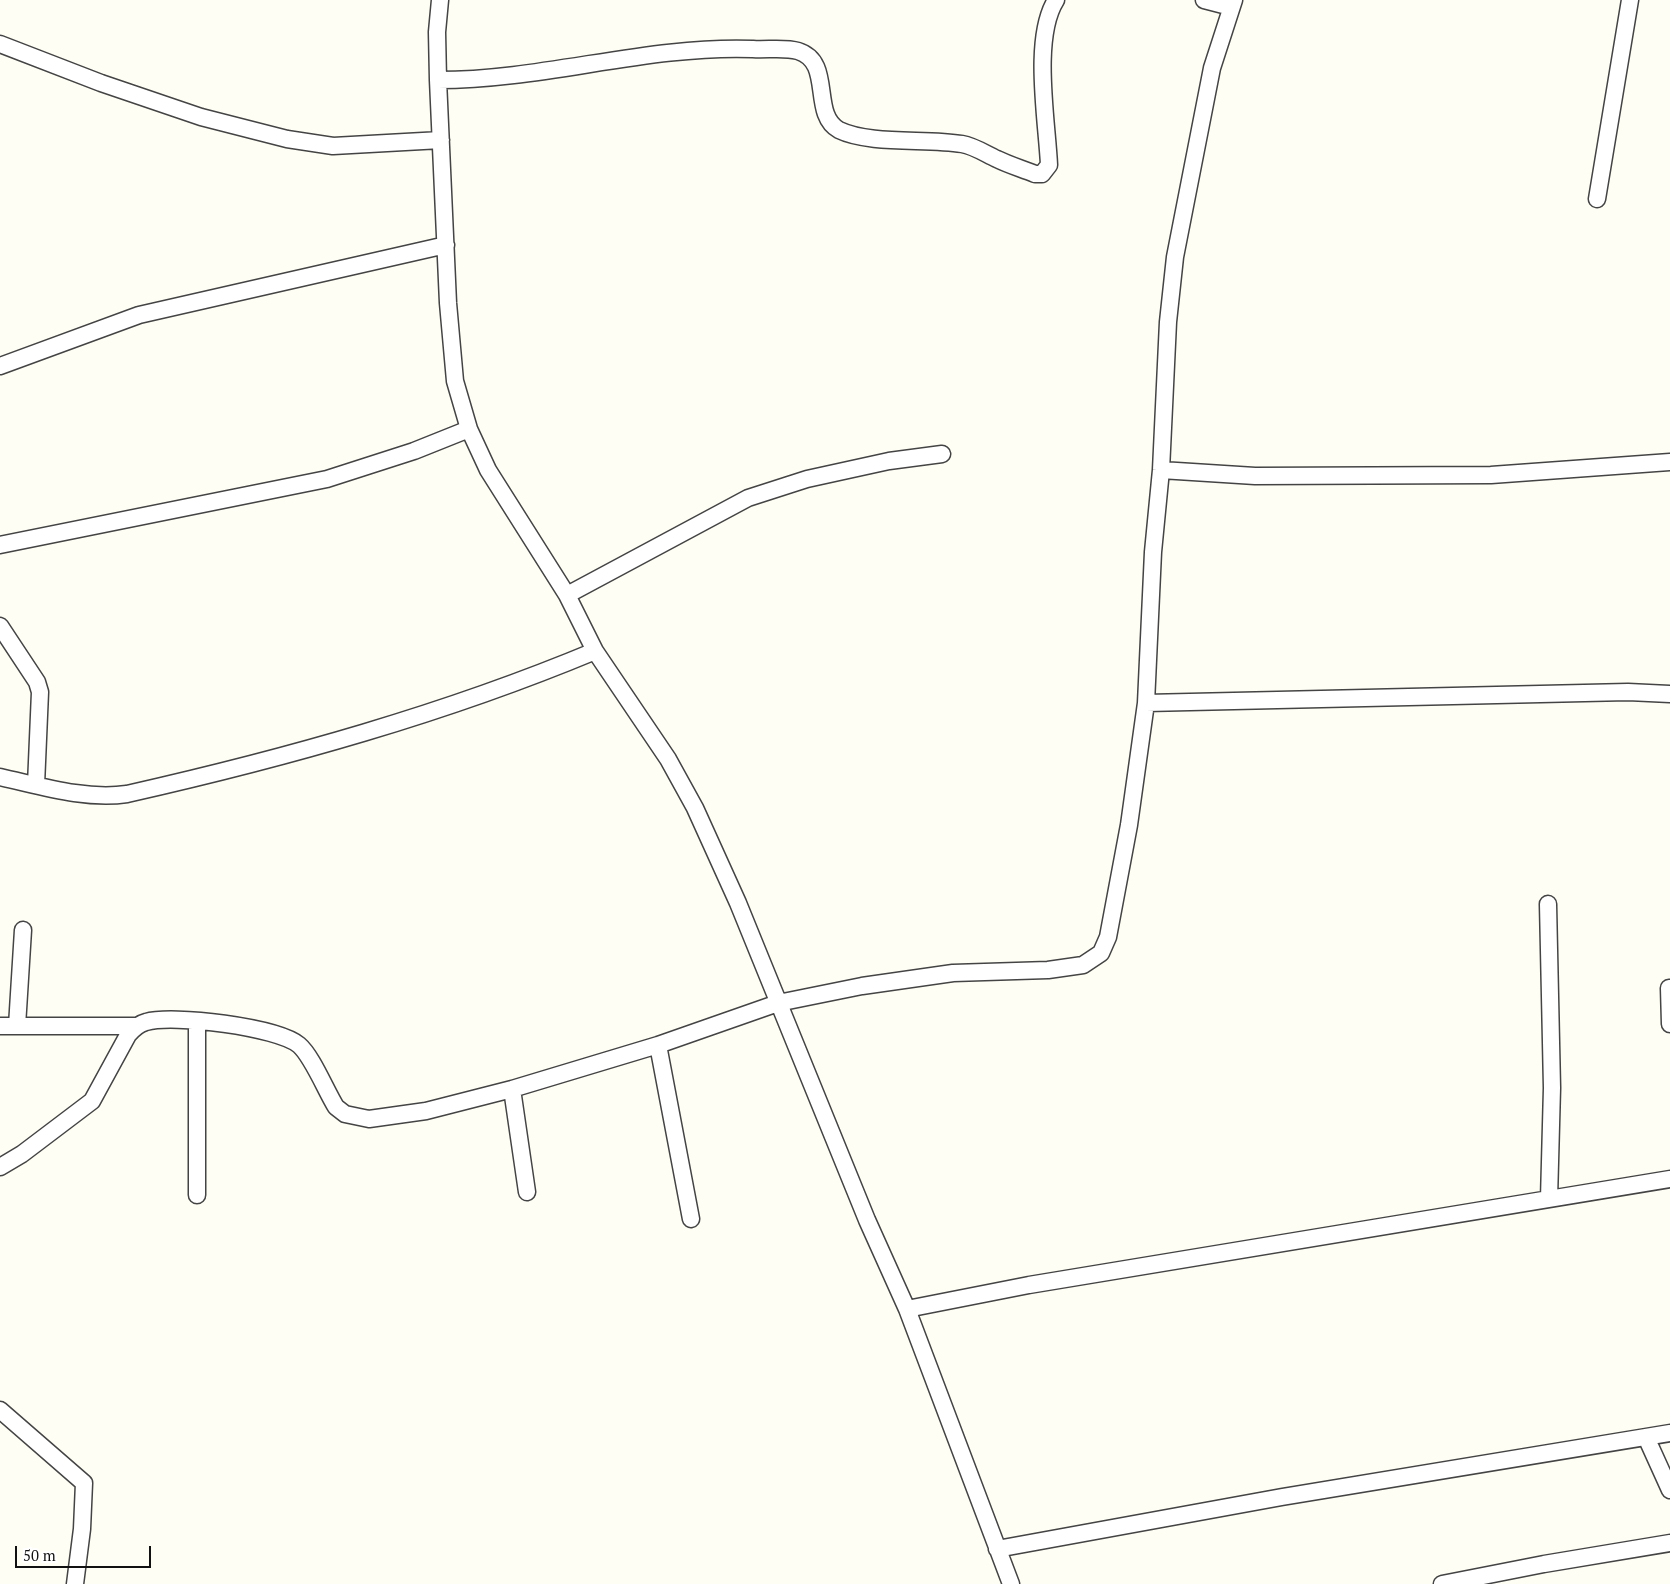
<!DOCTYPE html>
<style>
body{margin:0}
#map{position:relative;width:1670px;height:1584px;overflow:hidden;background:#fffef5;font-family:"PT Serif",serif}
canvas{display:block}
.scale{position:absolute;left:15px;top:1546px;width:136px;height:22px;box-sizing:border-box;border:2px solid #111;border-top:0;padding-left:6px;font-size:15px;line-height:18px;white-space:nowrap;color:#111;-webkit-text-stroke:4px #fff;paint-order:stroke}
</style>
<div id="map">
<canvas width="1670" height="1584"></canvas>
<div class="scale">50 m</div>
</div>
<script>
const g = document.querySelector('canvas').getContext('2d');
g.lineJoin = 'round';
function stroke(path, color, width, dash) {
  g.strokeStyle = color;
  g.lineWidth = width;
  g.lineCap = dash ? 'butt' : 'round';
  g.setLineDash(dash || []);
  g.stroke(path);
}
const minor = new Path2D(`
 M440 0 437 32 438 80 448 303 455 381 469 429 488 470 567 595 595 651 668 759 695 808 738 903 867 1220 907 1309 1011 1584
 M1204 0 1231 7
 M0 44 101 83 201 117 287 139 333 146 441 140
 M438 80C545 80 647 45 753 49 767 50 785 47 798 51 834 62 810 114 839 130 870 145 927 138 962 144 974 146 986 154 997 159 1009 165 1023 169 1035 174H1042L1049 165C1047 121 1032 38 1056 0
 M1597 199 1630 0
 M0 366 139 315 446 245
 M1161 470 1255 476 1491 475 1670 462
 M0 545 327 479 414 451 469 429
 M567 595 748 498 807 479 889 461 942 454
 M0 626 37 682 40 692 36 785
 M1146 703 1628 692 1670 694
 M0 777C41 786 85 800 127 794 286 758 444 714 595 651
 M1548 904 1552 1088 1549 1199
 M1669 988 1670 1024
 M197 1022V1195
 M0 1026H136
 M17 1026 23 930
 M658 1045 691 1219
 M512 1089 527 1192
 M0 1167 22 1154 92 1101 128 1035C133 1029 138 1024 146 1022 173 1014 277 1027 299 1045 312 1056 326 1091 336 1107L345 1114 369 1119 426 1111 512 1089 658 1045 778 1003 862 986 953 973 1048 970 1083 965 1101 953 1108 937 1129 825 1146 703 1153 552 1161 470 1168 322 1175 257 1212 68 1234 0
 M907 1309 1029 1285 1670 1179
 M0 1410 84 1483 82 1529 75 1584
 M1646 1437 1670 1490
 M997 1549 1282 1497 1670 1433
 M1442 1584 1544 1564 1670 1543`);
stroke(minor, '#444', 19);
stroke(minor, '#fff', 16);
</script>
